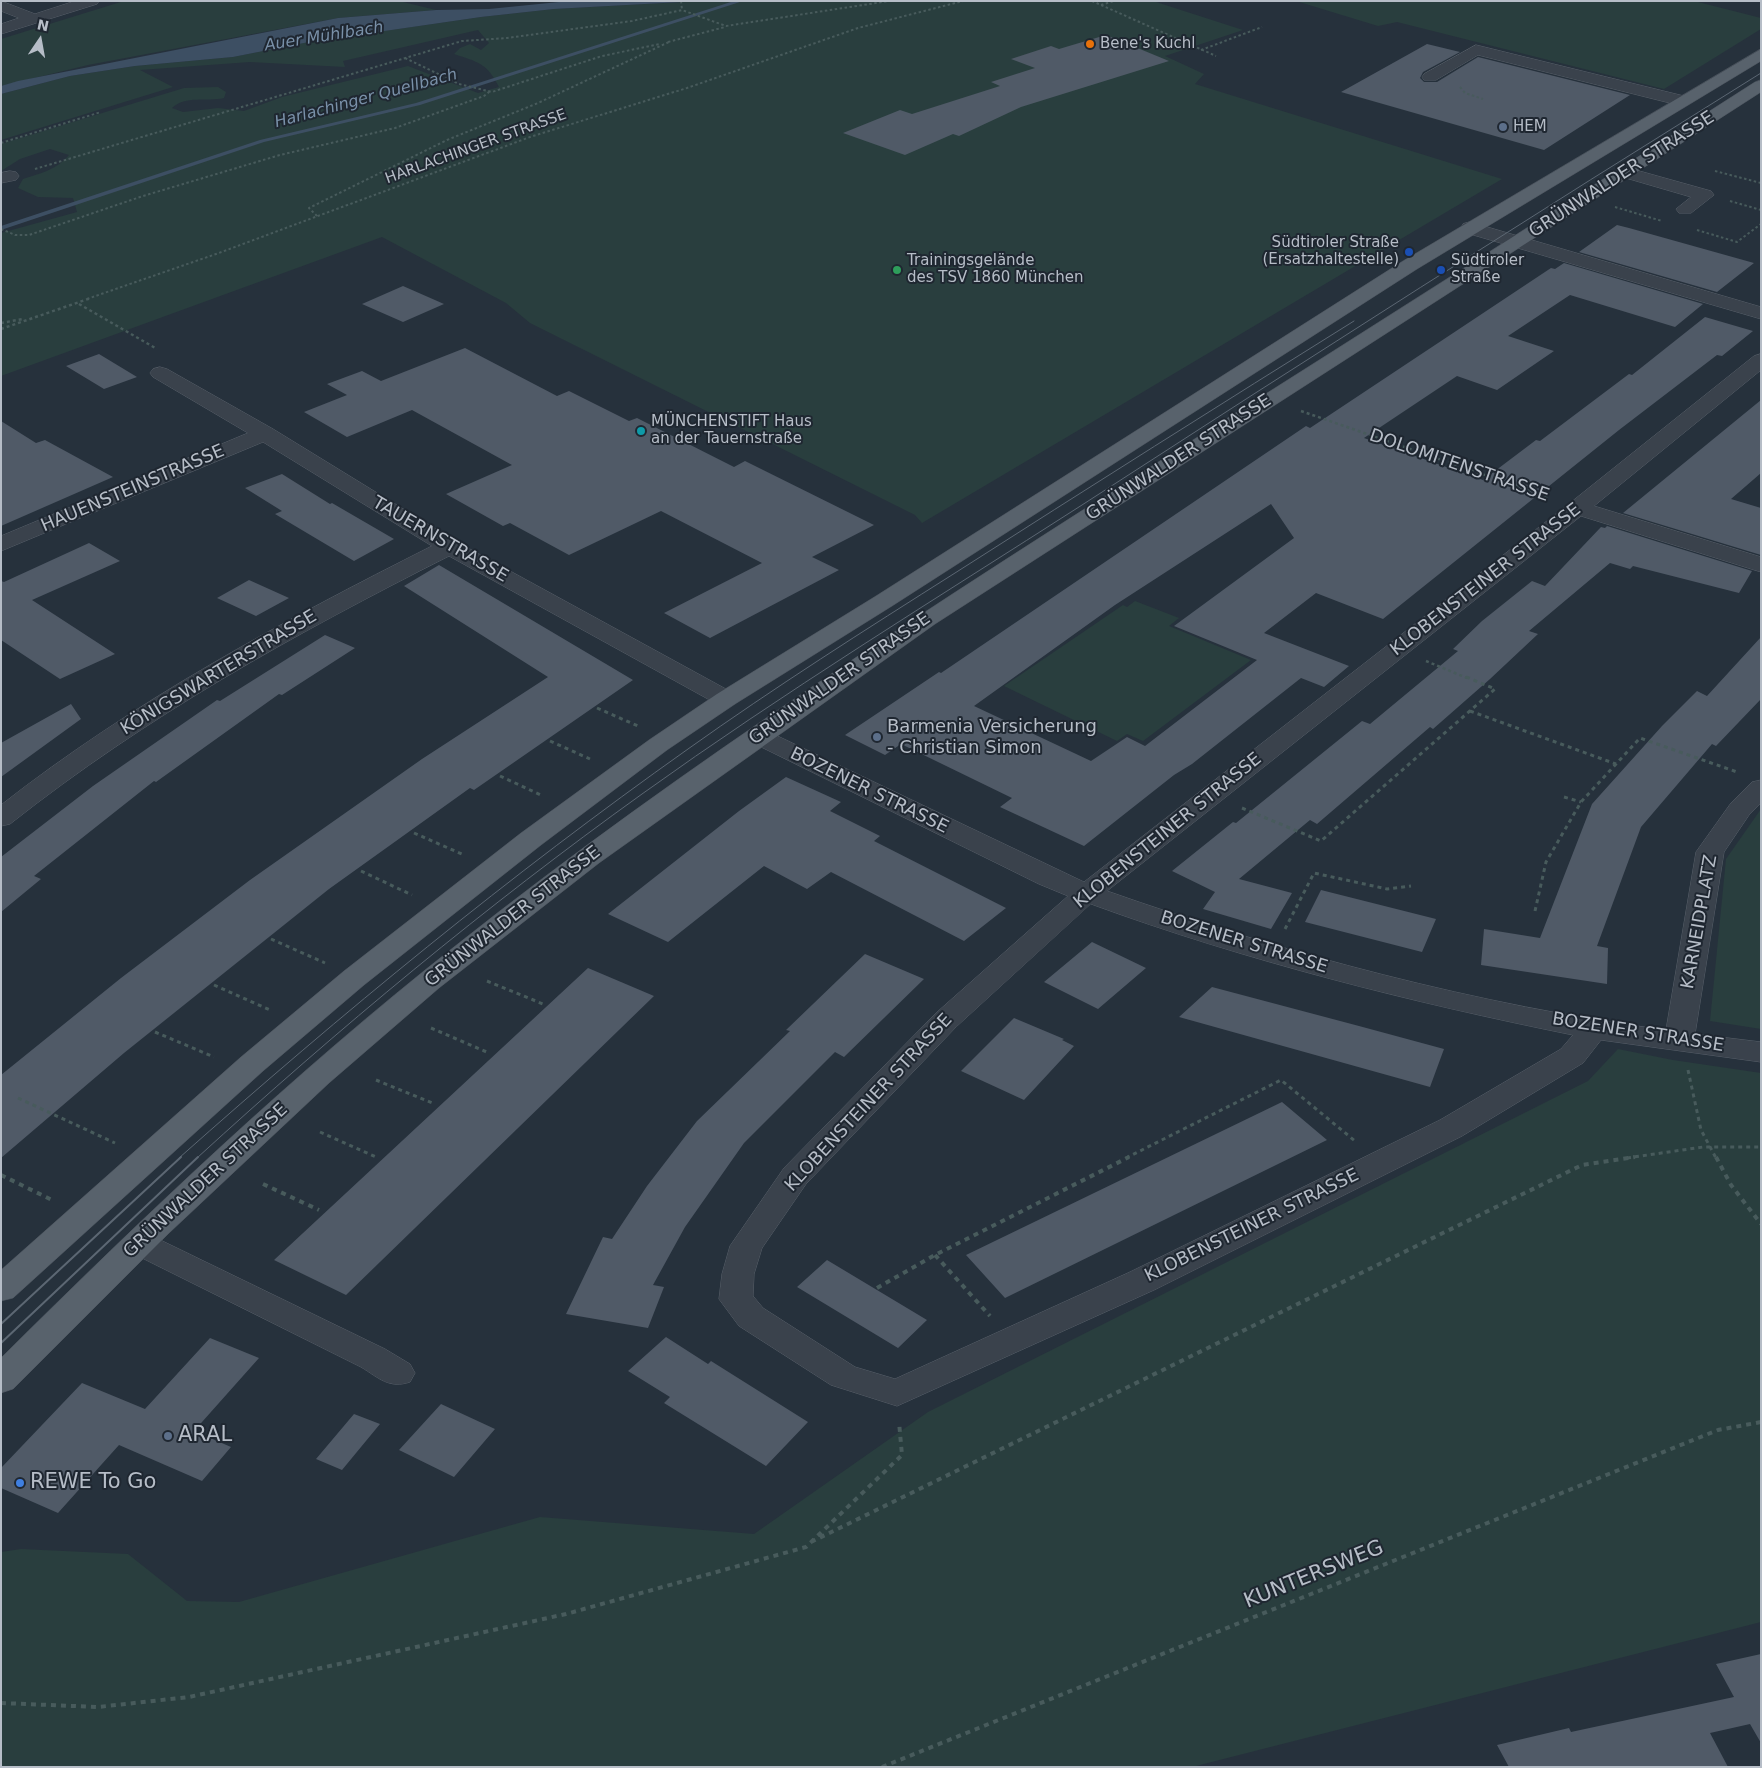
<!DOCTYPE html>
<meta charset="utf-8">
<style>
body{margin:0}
#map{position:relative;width:1762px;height:1768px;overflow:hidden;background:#26313c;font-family:"DejaVu Sans",sans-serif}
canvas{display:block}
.frame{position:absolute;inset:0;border:2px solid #b6bdc7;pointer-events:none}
.north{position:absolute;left:15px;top:15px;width:50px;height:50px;-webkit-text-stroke:4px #1f2731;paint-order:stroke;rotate:12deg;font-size:14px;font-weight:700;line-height:20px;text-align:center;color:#b6bdc7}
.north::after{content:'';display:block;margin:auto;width:18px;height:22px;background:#b6bdc7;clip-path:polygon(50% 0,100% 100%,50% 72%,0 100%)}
</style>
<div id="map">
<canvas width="1762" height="1768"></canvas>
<div class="frame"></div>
<div class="north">N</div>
</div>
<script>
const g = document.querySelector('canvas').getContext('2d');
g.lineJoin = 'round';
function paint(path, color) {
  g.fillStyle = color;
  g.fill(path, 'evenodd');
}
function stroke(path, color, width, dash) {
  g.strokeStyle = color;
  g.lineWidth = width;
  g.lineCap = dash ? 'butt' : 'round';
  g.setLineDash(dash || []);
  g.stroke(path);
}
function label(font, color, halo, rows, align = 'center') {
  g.font = font + ' "DejaVu Sans",sans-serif';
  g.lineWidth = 4;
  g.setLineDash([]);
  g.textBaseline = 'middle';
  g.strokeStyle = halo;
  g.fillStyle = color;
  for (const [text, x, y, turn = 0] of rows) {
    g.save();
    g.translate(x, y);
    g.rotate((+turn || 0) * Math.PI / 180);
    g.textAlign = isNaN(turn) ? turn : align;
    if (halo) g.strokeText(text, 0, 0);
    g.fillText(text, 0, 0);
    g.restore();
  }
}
const green = new Path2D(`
 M124 1H399L436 10 338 18 88 65 1 86V39Z
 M700 1H1153L1243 30 1165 56 1204 74 1195 84 1502 179 922 523 915 515 530 323 506 303 382 237 1 376V233L77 212 73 198 38 197 18 188 23 179C39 174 58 169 69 155L50 149 20 159 1 171V144L184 88 218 87 226 92 224 98C206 102 186 95 172 108L183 112 218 108 244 111 282 97 408 66 478 93 499 87C487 63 478 62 454 54L460 48 470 44 481 50 489 43 478 30 343 61 345 67 250 62 140 70 173 87 1 140V94L70 76 135 66 233 57 308 42 481 17 554 9Z
 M1296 1H1694L1761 18V29L1664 89 1397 22 1378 26Z
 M1135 601 1179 618 1169 626 1251 660 1143 741 1127 734 1117 741 1004 686 1123 605 1127 607Z
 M1761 809V1029L1710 1021 1726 859Z
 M1618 1049 1673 1060 1761 1073V1622L1192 1767H1V1552L21 1549 128 1554 187 1601 239 1602 540 1517 754 1534 928 1412 1588 1081Z`);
const water = new Path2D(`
 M569 1H700L554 9 481 17 309 42 233 57 135 66 70 76 1 94V86L18 81 338 18 436 10 489 9Z`);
const stream = new Path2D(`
 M734 1H743L420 105 264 142 1 230V226L260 140 416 103Z`);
const building = new Path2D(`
 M1106 35 1169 61 1021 107 959 136 953 134 905 155 843 133 900 110 912 114 1000 86 991 82 1035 68 1011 59 1051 46 1059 49Z
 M1427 44 1460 52 1423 72 1420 78 1424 82H1437L1478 57 1630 95 1544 150 1341 92Z
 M1617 225 1629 228 1754 263 1717 292 1579 252Z
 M1564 263 1703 304 1675 327 1570 295 1508 336 1554 351 1497 390 1457 376 1364 438 1483 480 1536 440 1540 441 1629 374 1632 375 1705 317 1753 331 1722 356 1717 355 1619 430 1383 619 1316 593 1264 633 1349 666 1324 687 1301 678 1192 764 1174 775 1084 846 1000 807 1012 798 901 744 885 755 845 735 939 672 941 673 1306 426 1310 428 1551 268 1555 269ZM1271 504 1294 538 1174 626 1257 660 1145 746 1127 737 1091 761 974 706 1115 605Z
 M403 286 444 304 403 322 362 304Z
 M465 348 557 396 569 391 629 421 637 418 734 467 745 461 874 525 812 557 839 570 710 638 664 613 762 563 661 511 569 555 510 523 503 526 446 494 512 465 412 410 347 437 304 412 347 395 327 384 362 371 381 381Z
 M99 354 137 377 104 389 66 366Z
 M1761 400V473L1731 499 1761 508V555L1623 513Z
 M1 421 36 443 45 440 113 477 1 526Z
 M282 474 330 504 332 503 394 539 354 561 275 514 282 511 245 488Z
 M1607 526 1752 571 1739 593 1633 566 1630 569 1610 563 1529 631 1538 634 1490 679 1433 729 1430 727 1317 824 1310 820 1239 879 1292 893 1271 929 1203 909 1215 892 1172 871 1233 822 1236 823 1362 721 1370 724 1458 651 1453 649 1482 621 1532 581 1545 586 1601 527 1605 528Z
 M89 543 120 561 32 600 115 654 60 679 1 640V581L4 582Z
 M439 565 633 680 474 790 470 788 329 889 124 1053 1 1158V1075L121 978 250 880 422 759 548 677 404 586Z
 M249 580 289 598 256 616 217 598Z
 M325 635 355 648 282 695 279 694 156 782 154 781 34 876 41 879 1 912V857L93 786 217 700 220 701Z
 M1761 637V699L1716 746 1712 744 1641 827 1597 946 1608 948 1607 984 1481 965 1484 929 1540 938 1592 804 1662 726 1697 691 1707 696Z
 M71 704 81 719 1 777V743Z
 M786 777 841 802 830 811 880 836 874 841 1006 908 964 941 831 872 807 889 764 866 668 942 608 914 739 811Z
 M1321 890 1436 919 1422 952 1305 922Z
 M1092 942 1146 968 1098 1009 1044 982Z
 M865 954 924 979 844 1057 835 1052 744 1143 685 1227 653 1285 664 1287 648 1328 566 1314 603 1237 612 1239 647 1186 697 1121 790 1031 786 1030Z
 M588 968 654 996 346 1295 274 1260Z
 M1212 987 1359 1026 1444 1049 1430 1087 1179 1017Z
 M1014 1018 1064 1039 1062 1040 1074 1046 1024 1100 961 1071Z
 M1282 1102 1327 1140 1005 1298 966 1255Z
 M827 1260 927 1320 898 1348 797 1287Z
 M666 1337 708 1364 711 1361 808 1422 766 1466 664 1403 670 1397 628 1371Z
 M210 1338 259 1358 194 1431 231 1447 202 1481 119 1445 58 1513 1 1488V1468L82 1383 145 1409Z
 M441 1404 495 1429 454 1477 399 1450Z
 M354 1414 380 1424 342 1470 316 1459Z
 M1761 1654V1743L1750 1724 1710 1733 1728 1767H1509L1497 1745 1569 1728 1571 1732 1734 1697 1716 1664Z`);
const pathFar3 = new Path2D(`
 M681 1 682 10
 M1092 1 1216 56
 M1101 5 1114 1
 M668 42 725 27
 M1201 50 1262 27
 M405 58 459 84 492 92 602 56 660 44
 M1460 87 1465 93 1483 99
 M1 143 101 112
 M35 169 462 41 507 38 632 21 682 10 726 26 889 1
 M1715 171 1761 183
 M1730 201 1761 210
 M1615 207 1662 221
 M317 216 309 208 447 140 538 103 669 42
 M1 229 15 235H29L143 196 280 155 395 128 484 96 489 92
 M1697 230 1737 242 1761 224
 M87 299 216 254 530 137 687 88 858 28 963 1`);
const pathFar2 = new Path2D(`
 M79 304 157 349
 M1 323 23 319
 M1 329 91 298
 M1301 411 1548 497
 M1426 661 1467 678`);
const pathFar1 = new Path2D(`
 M597 708 638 726
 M1470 711 1616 764
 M550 741 590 759
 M500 776 543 796
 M1564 797 1581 802
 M1242 808 1321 841 1495 689 1464 676
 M414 833 464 855
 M361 871 412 895
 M1535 911 1546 862 1581 802 1640 738 1737 772
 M1285 929 1314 873 1387 889 1411 886
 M271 939 325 963
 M487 981 543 1004
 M214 985 270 1010
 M431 1028 489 1053
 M155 1032 214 1057
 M1688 1070 1701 1130 1716 1158
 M376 1080 435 1104
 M18 1098 115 1143
 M320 1132 376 1157
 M1126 1158 1281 1080 1355 1141
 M1627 1158 1703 1147H1761`);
const path = new Path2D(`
 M1716 1157 1731 1185 1761 1224
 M1 1175 52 1200
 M263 1184 319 1210
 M935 1255 990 1316
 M877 1288 935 1255 1129 1157
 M811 1542 1582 1165 1635 1157
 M1 1703 98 1707 189 1697 566 1614 806 1547 902 1455 899 1422
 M882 1767 1718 1430 1761 1422`);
const minor = new Path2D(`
 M1 1 35 14 75 1H99L97 4 1 34V24L19 18 1 11Z
 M1476 45 1688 97 1690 101 1688 105 1682 106 1478 55 1436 80H1424L1422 77 1424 74Z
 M1625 167 1711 191 1714 195 1691 213H1679L1676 209 1691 197 1619 176 1616 172 1619 168Z
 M10 171 16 172 19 176 16 180 1 183V173Z
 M1470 222 1761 307V319L1463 232 1461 228 1463 224Z
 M1761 354V370L1594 506 1761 557V572L1581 516 1107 891C1283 953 1481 1006 1666 1030L1696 852 1731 803 1752 782 1761 780V803L1749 815 1724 852 1695 1034 1761 1042V1062L1601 1040 1583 1063 1462 1136 1154 1290 897 1406 831 1385 739 1326 719 1299 722 1274 730 1246 784 1168 936 1013 1068 896 1039 884 749 741 745 736 749 731 758 728 767 731 1084 882 1570 503 1754 356ZM1091 904C1247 961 1410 1002 1573 1035L1561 1049 1440 1120 1130 1272 895 1379 855 1367 763 1308 753 1296 754 1274 762 1248 806 1184 956 1027Z
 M160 367 167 369 273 429 457 542 735 694 738 699 735 704 726 706 717 704 449 556C293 635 148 715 10 824L1 826V805C134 701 281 622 432 546L263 442 1 551V536L248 433 153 377 150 373 153 369Z
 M139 1231 150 1235 385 1349 410 1364 415 1373 410 1382C389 1389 379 1378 361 1367L128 1251 123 1243 128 1235Z`);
const major = new Path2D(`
 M1761 49V61L1417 269 892 606 735 704 667 750 541 845 364 985 263 1071 13 1298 1 1301V1270L241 1057 344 971 521 833 649 740 717 694 876 596 1403 261Z
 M1761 80V92L935 624 599 863 439 988 329 1083 168 1234 13 1389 1 1393V1358C146 1214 294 1073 454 947 688 761 941 600 1193 440 1381 321 1568 202 1755 82Z`);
const tramFar1 = new Path2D(`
 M179 1158C342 1013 510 875 688 749 775 687 865 630 955 573 1088 488 1221 404 1354 321
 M197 1158C338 1029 486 906 642 794 784 692 934 600 1082 505 1307 359 1533 215 1761 73`);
const tram = new Path2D(`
 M1 1324 181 1157
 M1 1343 198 1157`);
const markers = [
 [1090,44,5,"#e8710a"],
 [1503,127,5,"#5c6f8a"],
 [1409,252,5,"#1a4fb4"],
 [897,270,5,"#2e9e5b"],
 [1441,270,5,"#1a4fb4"],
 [641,431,5,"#0f9aa8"],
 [877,737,5,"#5c6f8a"],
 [168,1436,5,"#5c6f8a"],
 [20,1483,5,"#3f7fe0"]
];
const farPoinames = [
 ["Bene's Kuchl",1100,44],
 ["HEM",1513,127],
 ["Südtiroler Straße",1399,243,"right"],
 ["(Ersatzhaltestelle)",1399,260,"right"],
 ["Trainingsgelände",907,261],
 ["des TSV 1860 München",907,278],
 ["Südtiroler",1451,261],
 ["Straße",1451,278],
 ["MÜNCHENSTIFT Haus",651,422],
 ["an der Tauernstraße",651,439]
];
const farStreetnames = [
 ["HARLACHINGER STRASSE",476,147,-20]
];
const farWaternames = [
 ["Auer Mühlbach",324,37,-9],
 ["Harlachinger Quellbach",366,99,-15]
];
const streetNames = [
 ["GRÜNWALDER STRASSE",1622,175,-33],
 ["GRÜNWALDER STRASSE",1179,458,-33],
 ["DOLOMITENSTRASSE",1459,466,19],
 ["HAUENSTEINSTRASSE",133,489,-23],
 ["TAUERNSTRASSE",440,540,30],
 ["KLOBENSTEINER STRASSE",1486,580,-38],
 ["KÖNIGSWARTERSTRASSE",219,673,-31],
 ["GRÜNWALDER STRASSE",840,679,-35],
 ["BOZENER STRASSE",869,791,26],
 ["KLOBENSTEINER STRASSE",1168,831,-39],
 ["GRÜNWALDER STRASSE",513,917,-38],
 ["KARNEIDPLATZ",1700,922,-80],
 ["BOZENER STRASSE",1244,943,17],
 ["BOZENER STRASSE",1638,1033,9],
 ["KLOBENSTEINER STRASSE",869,1103,-47],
 ["GRÜNWALDER STRASSE",206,1181,-43],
 ["KLOBENSTEINER STRASSE",1252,1226,-26]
];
const poiNames = [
 ["Barmenia Versicherung",887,727],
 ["- Christian Simon",887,748]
];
const nearPoinames = [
 ["ARAL",178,1436],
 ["REWE To Go",30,1483]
];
const nearStreetnames = [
 ["KUNTERSWEG",1314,1575,-22]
];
paint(green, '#293e3e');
paint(water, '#3d4f63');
paint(stream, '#3d4f63');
paint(building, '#505a67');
stroke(minor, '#58606a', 1);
stroke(major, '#464e58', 1);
stroke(pathFar3, '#485b5c', 2, [2.5, 2.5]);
stroke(pathFar2, '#485b5c', 2.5, [3, 3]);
stroke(pathFar1, '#485b5c', 3, [4, 4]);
stroke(path, '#485b5c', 4, [5, 5]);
paint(minor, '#3a424c');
paint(major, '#58626c');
stroke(tramFar1, '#5c6773', 1);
stroke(tram, '#5c6773', 2);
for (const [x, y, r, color] of markers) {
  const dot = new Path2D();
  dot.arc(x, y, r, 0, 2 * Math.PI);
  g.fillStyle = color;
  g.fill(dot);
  stroke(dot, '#1f2731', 2);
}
label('15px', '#b6bdc7', '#1f2731', farPoinames, 'left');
label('15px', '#b6bdc7', '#1f2731', farStreetnames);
label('italic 16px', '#7990a8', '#1f2731', farWaternames);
label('18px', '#b6bdc7', '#1f2731', streetNames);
label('18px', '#b6bdc7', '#1f2731', poiNames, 'left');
label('21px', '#b6bdc7', '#1f2731', nearPoinames, 'left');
label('21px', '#b6bdc7', '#1f2731', nearStreetnames);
</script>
